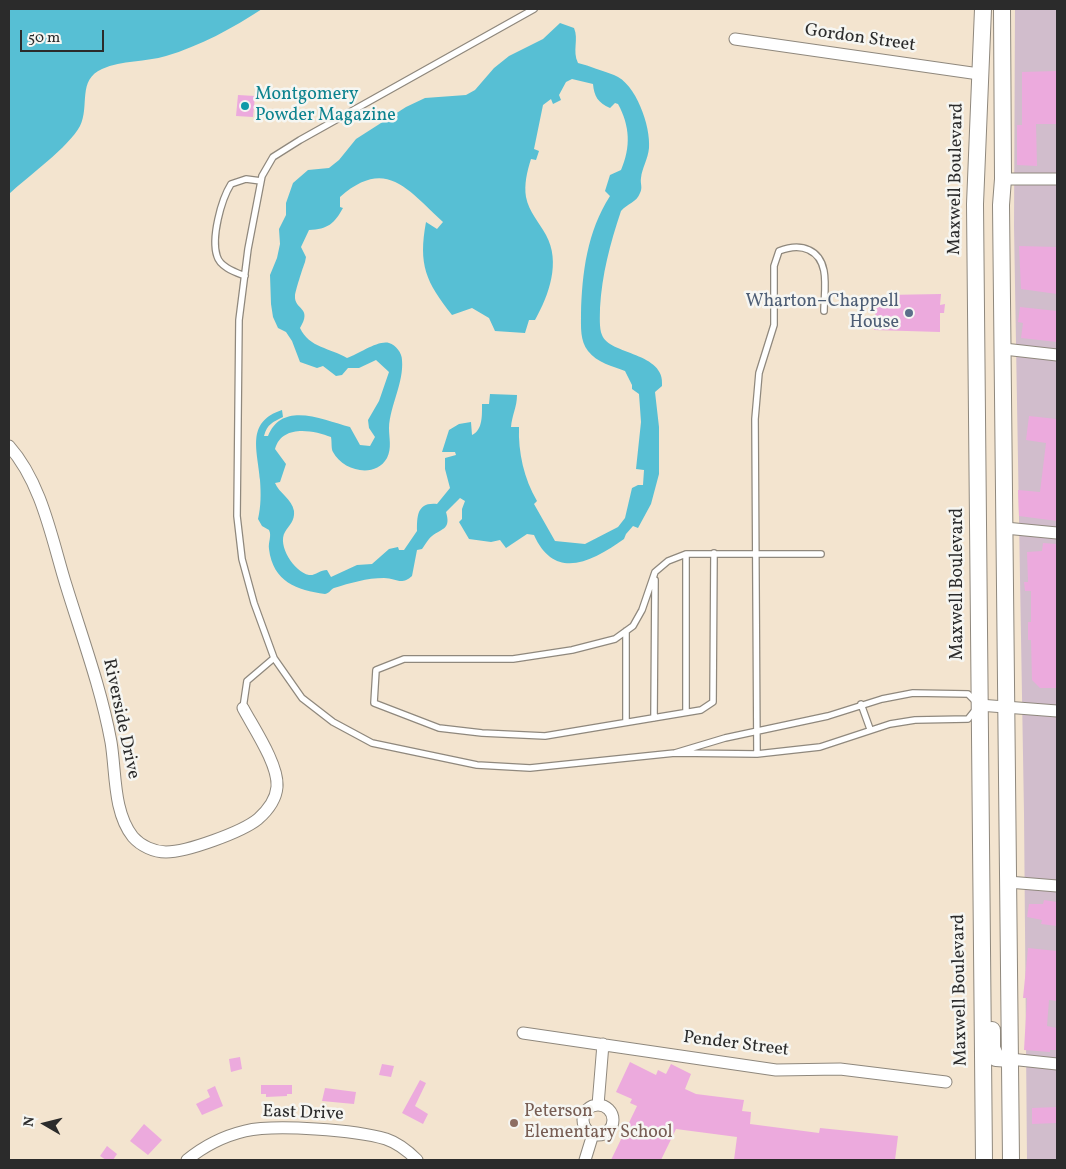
<!DOCTYPE html>
<meta charset="utf-8">
<style>
body{margin:0}
#map{position:relative;width:1066px;height:1169px;overflow:hidden;background:#f3e4cf;font-family:Vollkorn,serif}
canvas{display:block}
.frame{position:absolute;inset:0;border:10px solid #2b2b2b;pointer-events:none}
.north{position:absolute;left:20px;top:1099px;width:50px;height:50px;-webkit-text-stroke:4px #f6f6f2;paint-order:stroke;rotate:278deg;font-size:14px;font-weight:700;line-height:20px;text-align:center;color:#2b2b2b}
.north::after{content:'';display:block;margin:auto;width:18px;height:22px;background:#2b2b2b;clip-path:polygon(50% 0,100% 100%,50% 72%,0 100%)}
.scale{position:absolute;left:20px;top:30px;width:84px;height:22px;box-sizing:border-box;border:2px solid #2b2b2b;border-top:0;padding-left:6px;font-size:15px;line-height:18px;white-space:nowrap;color:#2b2b2b;-webkit-text-stroke:4px #f6f6f2;paint-order:stroke}
</style>
<div id="map">
<canvas width="1066" height="1169"></canvas>
<div class="frame"></div>
<div class="north">N</div>
<div class="scale">50 m</div>
</div>
<script>
const g = document.querySelector('canvas').getContext('2d');
g.lineJoin = 'round';
function paint(path, color) {
  g.fillStyle = color;
  g.fill(path, 'evenodd');
}
function stroke(path, color, width, dash) {
  g.strokeStyle = color;
  g.lineWidth = width;
  g.lineCap = dash ? 'butt' : 'round';
  g.setLineDash(dash || []);
  g.stroke(path);
}
function label(font, color, halo, rows, align = 'center') {
  g.font = font + ' Vollkorn,serif';
  g.lineWidth = 5;
  g.setLineDash([]);
  g.textBaseline = 'middle';
  g.strokeStyle = halo;
  g.fillStyle = color;
  for (const [text, x, y, turn = 0] of rows) {
    g.save();
    g.translate(x, y);
    g.rotate((+turn || 0) * Math.PI / 180);
    g.textAlign = isNaN(turn) ? turn : align;
    if (halo) g.strokeText(text, 0, 0);
    g.fillText(text, 0, 0);
    g.restore();
  }
}
const industrial = new Path2D(`
 M1015 9H1057V1160H1027L1024 813 1014 226Z`);
const water = new Path2D(`
 M9 9H262C233 28 200 46 166 56 146 62 122 60 102 69 77 80 90 106 80 126 69 147 27 177 9 194Z
 M560 23 574 28C579 39 572 51 578 63 590 66 602 71 614 75 636 83 651 127 649 148 648 159 642 168 641 178 640 184 643 187 640 193 637 202 627 204 621 211 610 244 602 274 600 308 600 316 599 328 602 335 609 355 666 352 662 386L655 392 659 427V474L651 504 638 528 633 526 626 534 624 539C593 561 555 582 534 535L527 534 506 548 500 540 491 542 469 539 459 522 462 519V509L465 501 460 498 446 512C451 529 443 528 432 536 428 539 425 545 422 549L417 550 412 576C401 586 396 578 384 578 367 578 350 583 334 588 331 589 330 593 325 594 297 590 273 582 269 549 268 542 272 536 269 530L262 526 258 519C261 506 261 494 260 480 258 451 245 422 282 410L283 417C273 422 267 424 264 436H268C282 400 324 420 350 427L360 445 370 446 375 437 369 428 368 420 379 401 389 372 376 360 359 368H348L342 375 336 376 323 366 317 368 300 362 292 341 286 332 278 328 273 317 271 304 270 275 277 258 280 244 279 229 286 215V203L293 183 308 170 329 168 339 160 356 139 406 107 425 98 466 95 475 90 494 68 509 56 543 39ZM572 79 593 84C594 96 598 103 610 108L615 103 618 104C630 126 631 147 621 170L610 175 605 191 610 196C587 232 582 273 581 314 581 327 580 341 588 351 597 363 613 366 625 371L632 385V389L639 394 641 422 636 469 644 470 643 485H638L632 488 625 518 618 527 585 544 555 541 534 504 537 501C524 479 518 452 519 427H511C512 415 517 407 517 395L490 394 489 404H482C482 415 483 430 472 435L471 422 459 424 449 430 442 452H455L456 455 445 458V469L450 488 437 504C417 502 417 516 417 531L404 550H399L398 547 389 549 372 564 357 565 331 577 327 570C320 570 315 576 309 575 294 572 277 545 285 532 289 525 295 521 294 511 292 499 279 493 275 483L280 482 286 464 275 449C282 424 313 430 331 437 332 442 331 449 333 452 343 471 375 479 387 458 392 448 389 438 389 428 390 405 404 383 402 360 402 353 396 345 389 343 378 340 359 354 347 358 331 348 309 348 300 328 313 307 294 310 295 296 295 292 303 267 305 262L306 257 301 247 309 230C328 229 334 224 343 208L340 207V197C386 157 407 189 443 222L437 229 426 222C418 265 426 282 452 315L472 308 489 318 495 331 525 333 529 320H535C549 295 561 262 546 235 539 222 529 212 526 197 524 184 527 172 531 159L536 160 539 151 534 149 543 105 551 99 553 104 561 100 559 95 566 82Z`);
const building = new Path2D(`
 M1057 71V124H1036L1037 166 1017 165V125H1022V72Z
 M238 95 255 96 253 117 236 116Z
 M1019 246 1057 247V294L1021 289Z
 M941 294 940 305 945 304 944 313H940V332L874 330 876 307H882V304L885 303 886 295Z
 M1020 307 1057 311V342L1021 338 1023 323 1018 322Z
 M1029 416 1057 419V521L1019 516 1018 490 1040 492 1046 443 1026 440Z
 M1043 543 1057 544V688H1040L1032 680 1031 640H1028V622H1031V591H1025L1024 582H1028L1027 552 1042 551Z
 M1044 900 1057 902V926L1041 924 1042 920 1027 917 1029 904H1043Z
 M1028 948 1057 951 1056 1001 1049 1000 1047 1026 1057 1028V1050H1050V1052L1024 1050 1027 998H1023Z
 M240 1057 242 1069 231 1072 229 1059Z
 M630 1062 656 1075 658 1070 666 1074 671 1064 691 1074 685 1089 696 1094 744 1100 742 1111 751 1112 750 1124 819 1133 820 1128 898 1136 895 1160H734L737 1137 676 1129 661 1160H611L637 1106 630 1103 632 1099 616 1092Z
 M382 1064 394 1066 391 1077 379 1075Z
 M420 1080 426 1083 415 1106 428 1114 423 1124 402 1113Z
 M261 1085H292V1094H287V1096L266 1097V1094H261Z
 M215 1086 223 1106 202 1115 196 1104 210 1097 207 1090Z
 M325 1088 356 1092 354 1104 322 1101Z
 M1057 1107V1123L1032 1124V1108Z
 M144 1124 162 1140 148 1155 130 1141Z
 M107 1146 117 1154 113 1160H106L100 1156Z`);
const lane = new Path2D(`
 M245 276C235 272 220 267 217 256 211 238 221 200 231 184L246 179 261 181
 M714 553 713 702 701 710 545 736 482 733 439 728 374 703 376 670 404 659H513L572 650 615 639 633 626 642 610 655 572 668 561 686 554H821
 M686 554V712
 M626 631V722
 M274 658 254 603 242 559 237 516 239 320 248 249 262 176 273 157 300 140 534 9
 M861 704 870 729
 M243 708 247 681 274 658 302 698 333 722 372 743 477 765 530 768 675 753 757 754 820 747 890 724 915 720 968 719 976 709
 M654 718 655 580
 M675 753 725 738 828 716 882 699 913 693 968 694 976 702
 M757 754 755 419 759 373 774 325V266L779 251C789 247 799 245 809 250 831 260 824 291 824 311`);
const street = new Path2D(`
 M735 39 979 74
 M1003 179H1057
 M1004 349 1057 355
 M9 446C42 483 52 540 66 585 82 637 101 688 111 742 116 772 113 812 133 837 141 846 154 852 166 852 187 852 242 832 258 819 267 811 276 799 277 787 279 765 253 727 243 708
 M1005 528 1057 533
 M979 705 1057 711
 M1008 882 1057 886
 M523 1033 776 1070 840 1069 946 1082
 M1010 1059 1057 1064
 M598 1105 603 1044
 M583 1120a15 15 0 1 1 30 0a15 15 0 1 1-30 0Z
 M187 1160C204 1146 224 1136 245 1131 275 1124 356 1130 386 1139 398 1143 408 1151 417 1160
 M585 1160 593 1134`);
const secondary = new Path2D(`
 M983 9 975 204 984 1160
 M1002 9 1003 179 1001 205 1011 1160
 M992 1030V1048L996 1058 1010 1059`);
const markers = [
 [245,106,5,"#0f9aa8"],
 [909,313,5,"#5c6f8a"],
 [514,1123,5,"#8d6e63"]
];
const streetNames = [
 ["Gordon Street",860,39,8],
 ["Maxwell Boulevard",957,179,-89],
 ["Maxwell Boulevard",959,584,-90],
 ["Riverside Drive",120,719,78],
 ["Maxwell Boulevard",961,990,-91],
 ["Pender Street",736,1045,7],
 ["East Drive",303,1114,2]
];
const cultureNames = [
 ["Montgomery",255,96],
 ["Powder Magazine",255,117]
];
const serviceNames = [
 ["Wharton–Chappell",899,303],
 ["House",899,324]
];
const educationNames = [
 ["Peterson",524,1113],
 ["Elementary School",524,1134]
];
paint(industrial, '#d1bdcc');
paint(water, '#57bfd4');
paint(building, '#ecaadd');
stroke(lane, '#8f887d', 8);
stroke(street, '#8f887d', 13);
stroke(secondary, '#8f887d', 18);
stroke(lane, '#fff', 5.5);
stroke(street, '#fff', 11);
stroke(secondary, '#fff', 16);
for (const [x, y, r, color] of markers) {
  const dot = new Path2D();
  dot.arc(x, y, r, 0, 2 * Math.PI);
  g.fillStyle = color;
  g.fill(dot);
  stroke(dot, '#f6f6f2', 2);
}
label('18px', '#2b2b2b', '#f6f6f2', streetNames);
label('18px', '#0d838f', '#f6f6f2', cultureNames, 'left');
label('18px', '#4e5e75', '#f6f6f2', serviceNames, 'right');
label('18px', '#785e54', '#f6f6f2', educationNames, 'left');
</script>
